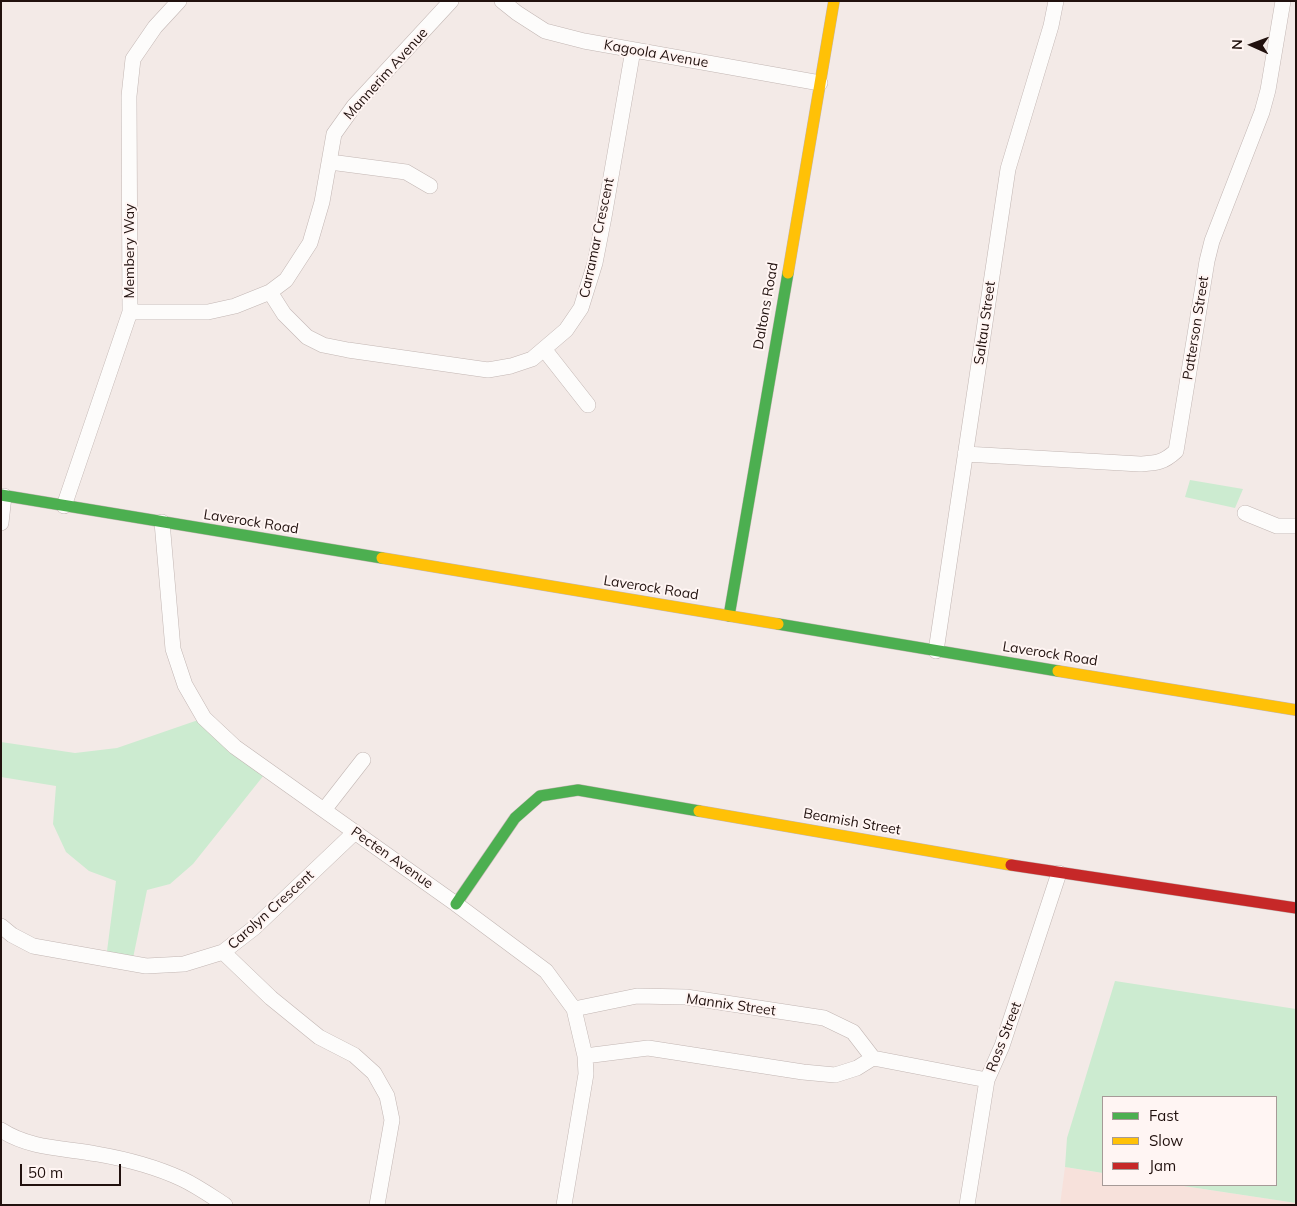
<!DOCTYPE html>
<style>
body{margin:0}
#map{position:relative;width:1297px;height:1206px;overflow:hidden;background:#f3eae7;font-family:Mulish,sans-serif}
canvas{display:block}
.frame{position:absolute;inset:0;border:2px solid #21110e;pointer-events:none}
.legend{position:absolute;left:1102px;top:1096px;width:175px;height:90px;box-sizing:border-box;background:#fff5f3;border:1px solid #a69a97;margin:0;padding:6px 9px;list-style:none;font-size:15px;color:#21110e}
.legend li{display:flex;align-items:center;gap:10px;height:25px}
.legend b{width:25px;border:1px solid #a69a97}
.north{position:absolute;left:1227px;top:20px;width:50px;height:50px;-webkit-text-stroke:4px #fff5f3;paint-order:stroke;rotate:272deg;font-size:14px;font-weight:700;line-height:20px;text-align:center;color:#21110e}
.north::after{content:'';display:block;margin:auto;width:18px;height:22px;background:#21110e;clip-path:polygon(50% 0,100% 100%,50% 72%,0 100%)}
.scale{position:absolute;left:20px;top:1164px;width:101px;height:22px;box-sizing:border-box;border:2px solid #21110e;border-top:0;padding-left:6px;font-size:15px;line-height:18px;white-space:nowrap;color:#21110e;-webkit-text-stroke:4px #fff5f3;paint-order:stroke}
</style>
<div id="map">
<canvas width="1297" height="1206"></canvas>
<div class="frame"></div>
<ul class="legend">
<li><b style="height:6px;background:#4caf50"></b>Fast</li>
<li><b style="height:6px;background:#ffc107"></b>Slow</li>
<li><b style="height:6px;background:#c62828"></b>Jam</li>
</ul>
<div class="north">N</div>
<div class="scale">50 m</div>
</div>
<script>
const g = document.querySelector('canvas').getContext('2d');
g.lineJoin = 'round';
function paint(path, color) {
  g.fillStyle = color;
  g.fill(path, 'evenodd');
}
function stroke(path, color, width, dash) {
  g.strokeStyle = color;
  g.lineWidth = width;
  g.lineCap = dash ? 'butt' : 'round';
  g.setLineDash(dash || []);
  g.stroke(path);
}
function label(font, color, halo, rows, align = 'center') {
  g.font = font + ' Mulish,sans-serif';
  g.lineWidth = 4;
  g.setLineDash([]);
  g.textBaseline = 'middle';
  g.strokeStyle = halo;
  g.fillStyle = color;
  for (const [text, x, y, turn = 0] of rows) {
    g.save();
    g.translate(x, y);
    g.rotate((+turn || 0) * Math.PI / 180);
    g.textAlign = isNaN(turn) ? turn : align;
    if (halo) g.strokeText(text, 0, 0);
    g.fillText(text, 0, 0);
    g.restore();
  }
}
const built = new Path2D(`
 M1065 1167 1103 1173V1185H1177L1296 1203V1205H1060Z`);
const green = new Path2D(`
 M1190 480 1243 489 1235 508 1185 497Z
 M204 718 268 770 193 864 170 884 147 890 132 963 106 959 116 881 89 871 66 852 53 824 56 786 1 777V742L75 753 117 748Z
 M1115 981 1296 1009V1203L1177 1185H1276V1097H1103V1173L1065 1167 1067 1138Z`);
const street = new Path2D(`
 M502 1 517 13 545 31 584 41 820 83
 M330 162 406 172 430 186
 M270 292 284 314 307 337 323 345 348 350 488 370 511 366 532 359 566 330 581 308 595 263 604 217 633 50
 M130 312H208L235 306 270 292 286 280 310 243 322 202 334 134 354 106 451 1
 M544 349 588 405
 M965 454 1140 464C1156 463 1163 463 1176 451L1207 261 1212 241 1262 112 1268 90 1283 1
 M64 506 130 312 129 96 133 59 155 27 179 1
 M1245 513 1277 526H1296
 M162 522 173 649 185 685 204 718 235 747 456 904 546 971 574 1009 585 1056 586 1074 564 1205
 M1 523 4 496
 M936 651 1008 169 1051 26 1056 1
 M324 810 363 760
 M1 926 12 935 33 946 146 966 184 964 223 952 254 928 355 832
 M223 952 271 998 319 1037 354 1055 374 1073 387 1096 392 1120 377 1205
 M574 1009 637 996 686 997 824 1018 853 1032 873 1058 987 1080
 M585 1056 648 1048 803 1072 835 1075 857 1068 873 1058
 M1 1130C30 1149 65 1148 97 1154 126 1159 156 1167 182 1179 197 1186 211 1196 225 1205
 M967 1205 987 1080 1002 1046 1059 873`);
const fast = new Path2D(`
 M1 495 382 558
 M729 616 788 273
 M778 624 1058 671
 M456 904 515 818 540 796 578 790 699 811`);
const slow = new Path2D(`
 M788 273 834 1
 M382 558 778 624
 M1058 671 1296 710
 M699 811 1011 865`);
const jam = new Path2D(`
 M1011 865 1296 908`);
const streetNames = [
 ["Kagoola Avenue",656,54,10],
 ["Mannerim Avenue",386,74,-48],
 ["Carramar Crescent",597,238,-78],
 ["Membery Way",130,251,-90],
 ["Daltons Road",766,306,-80],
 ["Saltau Street",985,323,-82],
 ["Patterson Street",1196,328,-81],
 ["Laverock Road",251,522,9],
 ["Laverock Road",651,588,9],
 ["Laverock Road",1050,654,9],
 ["Beamish Street",852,822,10],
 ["Pecten Avenue",392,858,35],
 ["Carolyn Crescent",271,910,-42],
 ["Mannix Street",731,1005,8],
 ["Ross Street",1004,1037,-69]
];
paint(built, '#f7e1db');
paint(green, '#ccebd0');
stroke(street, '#c2b6b3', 16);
stroke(fast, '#c2b6b3', 12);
stroke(slow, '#c2b6b3', 12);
stroke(jam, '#c2b6b3', 12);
stroke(street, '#fdfcfb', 15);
stroke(fast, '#4caf50', 11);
stroke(slow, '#ffc107', 11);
stroke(jam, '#c62828', 11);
label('14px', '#21110e', '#fff5f3', streetNames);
</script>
